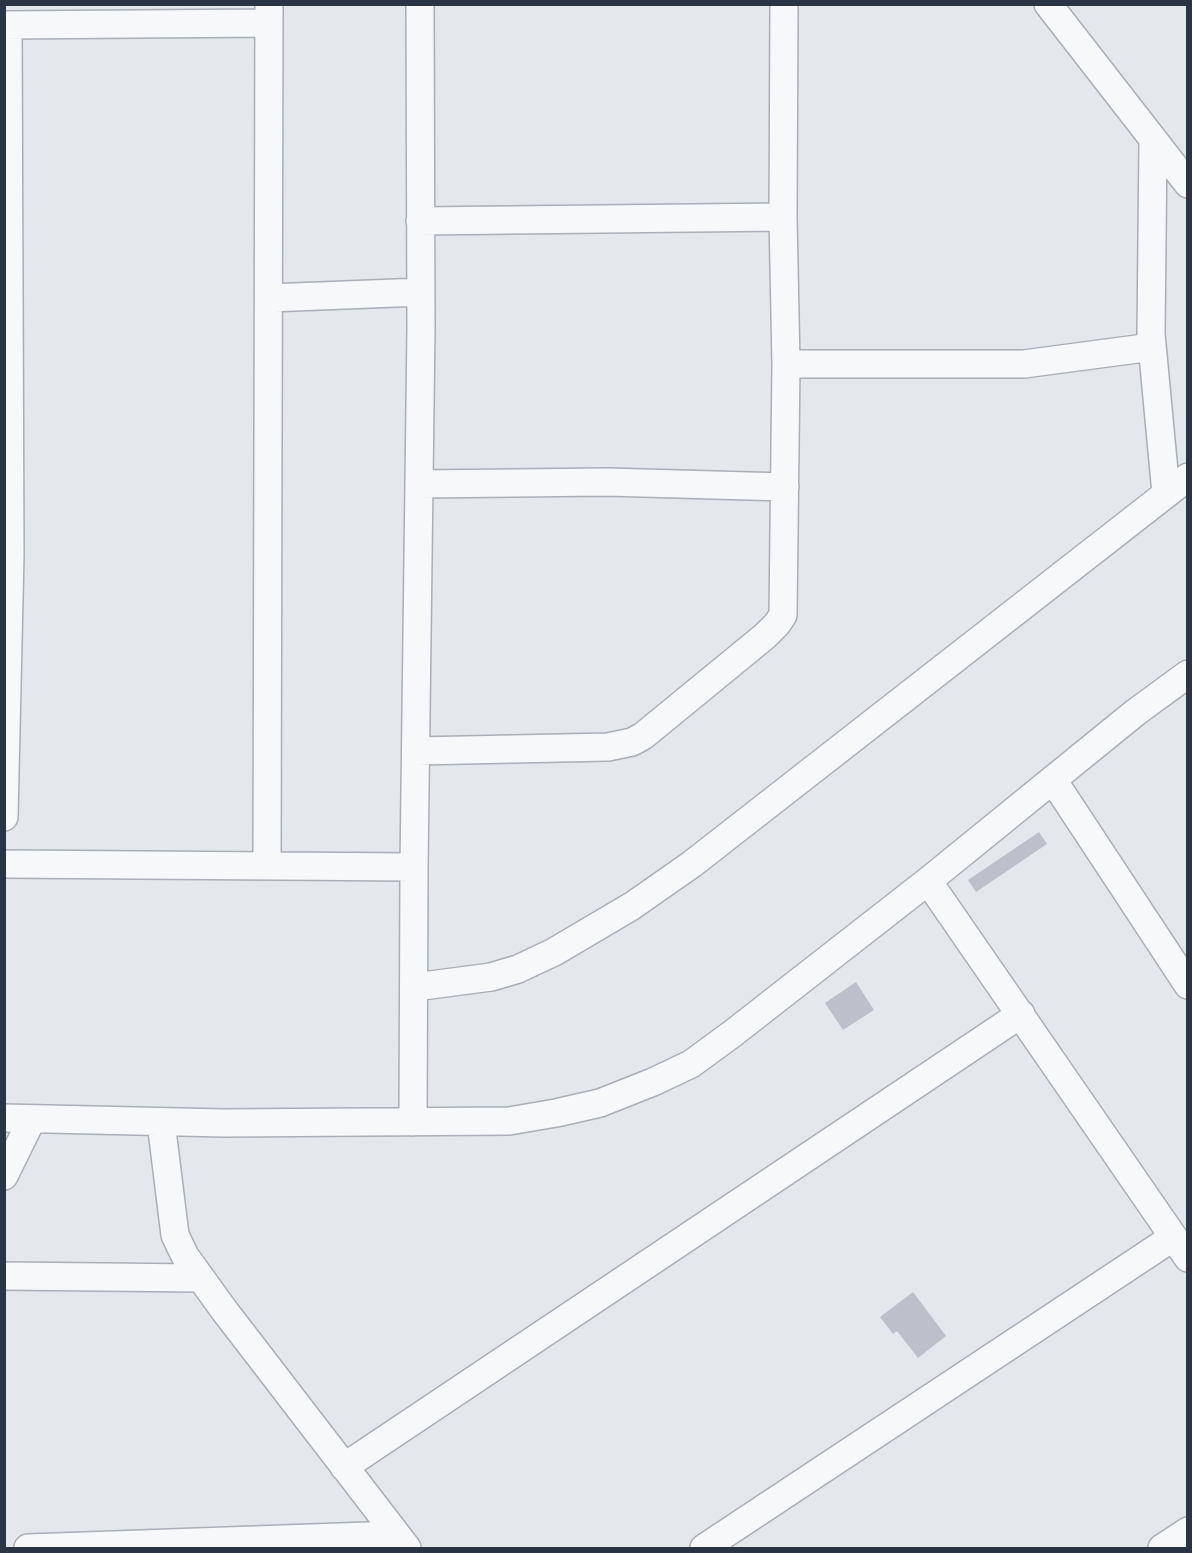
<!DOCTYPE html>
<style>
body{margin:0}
#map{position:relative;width:1192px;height:1553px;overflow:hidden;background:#e4e7ec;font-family:Lato,sans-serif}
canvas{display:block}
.frame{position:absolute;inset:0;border:6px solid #2b3445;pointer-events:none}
</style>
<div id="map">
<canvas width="1192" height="1553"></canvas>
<div class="frame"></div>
</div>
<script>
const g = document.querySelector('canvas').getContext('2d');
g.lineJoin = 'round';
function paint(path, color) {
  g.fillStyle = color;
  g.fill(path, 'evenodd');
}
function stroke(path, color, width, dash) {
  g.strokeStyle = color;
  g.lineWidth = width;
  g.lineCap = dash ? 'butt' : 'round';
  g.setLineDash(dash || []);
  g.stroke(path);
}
const building = new Path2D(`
 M1039 832 1047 844 976 892 968 880Z
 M856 982 874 1010 843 1030 825 1003Z
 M913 1292 946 1336 918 1358 897 1331 893 1334 880 1317Z`);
const street = new Path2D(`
 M1048 4 1188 184
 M4 25 269 23
 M1153 141 1151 334 1166 493
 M420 221 783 217
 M269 298 421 292
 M786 364H1024L1152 347
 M419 484 607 482 785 487
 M417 751 608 747 632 742 643 736 765 636 777 624 783 615 786 364 783 217 784 4
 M1053 780 1188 985
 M4 817 10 555 8 25
 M4 864 414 867
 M267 866 269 4
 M928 881 1188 1258
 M415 987 491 977 518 969 554 952 632 906 692 864 1188 477
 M4 1118 224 1123 509 1121 556 1113 600 1103 653 1082 691 1064 732 1034 928 881 1136 712 1188 674
 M161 1122 175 1235 185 1256 224 1310 407 1548
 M413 1122 414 867 421 328 420 4
 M4 1176 32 1119
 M4 1276 200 1278
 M344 1467 1021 1014
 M28 1548 396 1535
 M704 1548 1172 1238
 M1162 1548 1188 1531`);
paint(building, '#bbc0ca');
stroke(street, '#a9aeb7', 30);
stroke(street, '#f7f8fa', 27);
</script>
